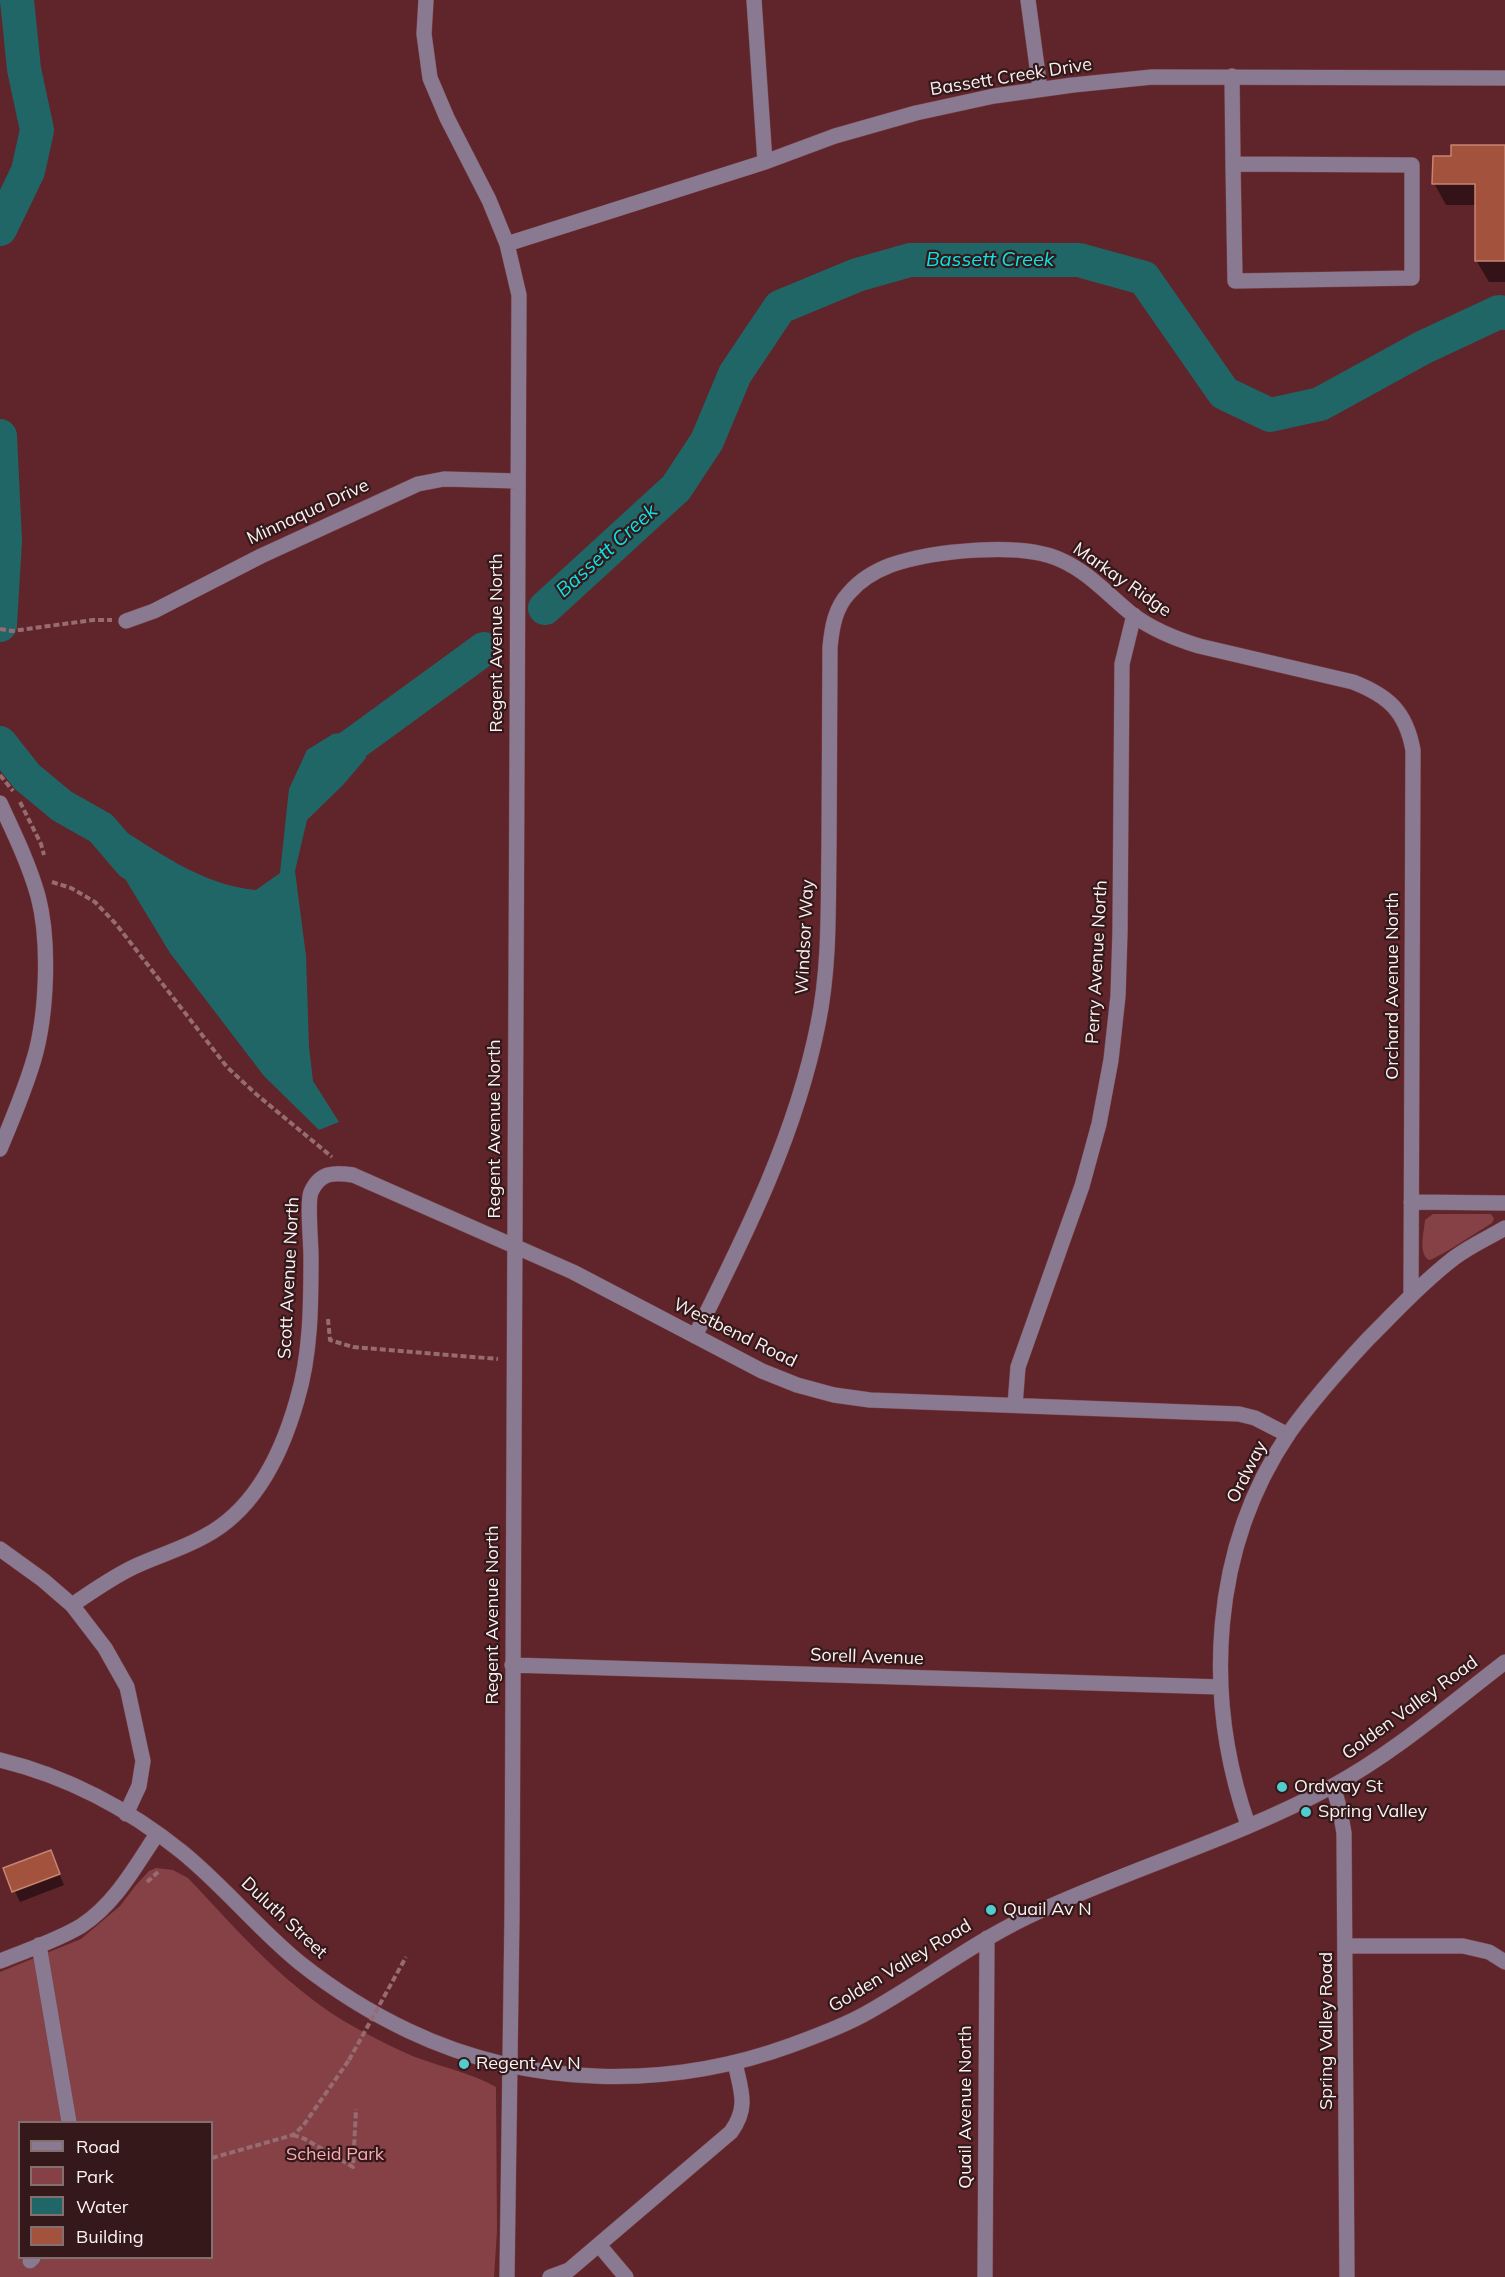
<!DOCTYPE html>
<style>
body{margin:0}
#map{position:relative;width:1505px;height:2277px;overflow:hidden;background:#60242b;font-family:Mulish,sans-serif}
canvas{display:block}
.legend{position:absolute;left:18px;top:2121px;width:195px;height:138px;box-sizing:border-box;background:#34181a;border:2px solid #836f70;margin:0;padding:8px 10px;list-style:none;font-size:18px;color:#faf2f2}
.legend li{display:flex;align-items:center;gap:12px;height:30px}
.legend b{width:30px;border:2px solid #836f70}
</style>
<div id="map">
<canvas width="1505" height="2277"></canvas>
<ul class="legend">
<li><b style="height:8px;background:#8a7a91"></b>Road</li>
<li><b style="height:16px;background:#864147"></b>Park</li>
<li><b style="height:16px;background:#216667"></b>Water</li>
<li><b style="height:16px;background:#a3523d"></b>Building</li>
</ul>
</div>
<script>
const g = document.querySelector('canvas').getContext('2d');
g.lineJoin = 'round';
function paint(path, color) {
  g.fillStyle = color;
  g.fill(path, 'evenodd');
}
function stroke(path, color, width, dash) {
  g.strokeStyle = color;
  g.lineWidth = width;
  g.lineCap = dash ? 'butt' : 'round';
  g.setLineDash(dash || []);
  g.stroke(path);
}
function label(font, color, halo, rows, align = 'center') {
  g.font = font + ' Mulish,sans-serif';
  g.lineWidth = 4.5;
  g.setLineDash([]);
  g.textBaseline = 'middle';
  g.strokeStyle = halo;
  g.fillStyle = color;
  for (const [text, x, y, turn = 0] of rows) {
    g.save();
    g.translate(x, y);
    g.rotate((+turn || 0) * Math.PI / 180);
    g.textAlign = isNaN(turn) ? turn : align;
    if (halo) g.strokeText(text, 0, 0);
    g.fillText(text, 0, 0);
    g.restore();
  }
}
const green = new Path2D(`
 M1433 1214H1491L1494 1219 1492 1223C1482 1229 1435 1260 1429 1260 1418 1254 1424 1232 1425 1220Z
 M156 1868 173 1870 188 1878C240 1933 291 1993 358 2029 376 2039 396 2049 415 2057 442 2067 471 2073 496 2087L497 2232 494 2277H0V1972L81 1939 120 1906 136 1885 149 1871ZM20 2122H212V2258H20Z`);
const water = new Path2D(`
 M364 730 366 758 343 785 307 820 295 871 306 956 309 1047 313 1081 339 1122 319 1130 264 1076 170 953 98 834 108 821C155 849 200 885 256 890L280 873 289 789 307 750 333 734Z`);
const shadow = new Path2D(`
 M1505 147V282H1489L1476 260V205H1446L1434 183 1452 157Z
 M50 1852 64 1885 20 1902 5 1869Z`);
const river = new Path2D(`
 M0 229 28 171 37 130 24 69 17 0
 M0 436 5 541 0 625
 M545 608 676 488 707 441 735 374 780 307 857 275 910 260H1079L1144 278 1224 393 1270 415 1320 404 1422 348 1499 312 1505 313
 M0 743 27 777 62 806 101 828 131 863
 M331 768 344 751 484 649`);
const building = new Path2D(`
 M1451 145H1505V261H1475V184H1432L1433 156H1451Z
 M51 1850 60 1874 12 1892 3 1868Z`);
const path = new Path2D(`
 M0 629 12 631 93 620H112
 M0 775 13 791
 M20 802 41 844 44 855
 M52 882 71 888 95 902 116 924 227 1067 256 1094 332 1157
 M328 1319 330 1340 353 1347 498 1359
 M147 1882 158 1872
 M293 2135 305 2139 353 2167 356 2109
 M212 2158 293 2135 303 2126 349 2060`);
const minor = new Path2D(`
 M426 0 424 34 430 78 447 118 489 200 507 244 519 295 512 1916 507 2277
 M754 0 765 162
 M1028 0 1040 89
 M1232 76 1233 164 1412 165V278L1235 281 1233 164
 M507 244 765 162 835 136 916 113 994 96 1073 85 1152 77 1505 78
 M126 621 154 611 261 556 418 484 444 479 517 481
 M0 803C14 833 29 864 38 896 50 941 47 1015 34 1059 25 1090 12 1120 0 1149
 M1411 1202 1505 1203
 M695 1336C745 1236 796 1135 818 1024 830 966 828 906 829 847 829 781 830 714 830 647 832 627 835 608 849 593 860 580 875 571 891 565 932 551 1021 541 1061 560 1090 573 1109 596 1133 615 1153 630 1176 639 1199 646L1353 682C1389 696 1406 712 1413 750L1411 1296
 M1015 1405 1018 1367 1082 1186 1099 1124 1111 1060 1118 996 1120 932 1122 664 1134 615
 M0 1549 43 1580 72 1605 105 1648 127 1687 143 1761 139 1786 126 1814
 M72 1605C93 1591 115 1575 138 1565 160 1555 184 1548 205 1536 256 1509 282 1453 297 1400 311 1354 311 1304 311 1256 311 1243 307 1202 311 1192 320 1172 334 1172 353 1175L573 1272 762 1371 797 1385 834 1395 870 1400 1239 1414 1255 1418 1288 1435
 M512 1665 1220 1687
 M0 1760C66 1776 129 1809 182 1852 224 1886 258 1929 300 1963 334 1990 371 2013 409 2031 529 2088 669 2090 792 2045 816 2036 841 2027 863 2015 923 1982 977 1939 1040 1911 1136 1867 1238 1837 1331 1787 1394 1753 1449 1705 1505 1662
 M1333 1786 1340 1810 1344 1833 1347 2277
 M1248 1825C1203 1696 1211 1548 1289 1433 1313 1399 1340 1369 1368 1339 1396 1311 1423 1282 1454 1258 1470 1246 1488 1238 1505 1228
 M39 1945 69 2122
 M1346 1946H1463L1489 1952 1505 1962
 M0 1961C27 1950 56 1941 81 1926 115 1904 135 1867 157 1834
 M599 2245 626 2277
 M30 2261 33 2258
 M550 2277 569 2270 731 2132C749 2107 741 2091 735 2063
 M985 2277 987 1938`);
const pathBridge = new Path2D(`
 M349 2060 406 1957`);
const markers = [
 [1282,1787,6,"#52cdce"],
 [1306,1812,6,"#52cdce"],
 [991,1910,6,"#52cdce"],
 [464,2064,6,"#52cdce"]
];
const streetNames = [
 ["Bassett Creek Drive",1011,77,-9],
 ["Minnaqua Drive",308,512,-25],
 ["Markay Ridge",1122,580,35],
 ["Regent Avenue North",497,643,-90],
 ["Windsor Way",805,937,-87],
 ["Perry Avenue North",1097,962,-87],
 ["Orchard Avenue North",1393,986,-90],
 ["Regent Avenue North",495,1129,-90],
 ["Scott Avenue North",289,1278,-87],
 ["Westbend Road",735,1333,26],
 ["Ordway",1247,1472,-63],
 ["Regent Avenue North",493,1615,-90],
 ["Sorell Avenue",867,1657,2],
 ["Golden Valley Road",1410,1708,-36],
 ["Duluth Street",284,1918,43],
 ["Golden Valley Road",900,1966,-31],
 ["Spring Valley Road",1327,2031,-90],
 ["Quail Avenue North",966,2107,-90]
];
const poiNames = [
 ["Ordway St",1294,1787],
 ["Spring Valley",1318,1812],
 ["Quail Av N",1003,1910],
 ["Regent Av N",476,2064]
];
const parkNames = [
 ["Scheid Park",335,2155]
];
const waterNames = [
 ["Bassett Creek",990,260],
 ["Bassett Creek",607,551,-42]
];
paint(green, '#864147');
paint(water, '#216667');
paint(shadow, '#0007');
stroke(river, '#216667', 34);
paint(building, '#a3523d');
stroke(building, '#c78472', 1.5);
stroke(minor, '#79454b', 16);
stroke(path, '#966c70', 4, [6, 3]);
stroke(minor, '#8a7a91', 15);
stroke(pathBridge, '#966c70', 4, [6, 3]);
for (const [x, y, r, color] of markers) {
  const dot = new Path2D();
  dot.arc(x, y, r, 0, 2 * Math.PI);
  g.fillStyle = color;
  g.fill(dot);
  stroke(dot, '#34181a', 2);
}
label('18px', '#faf2f2', '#34181a', streetNames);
label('18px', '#faf2f2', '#34181a', poiNames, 'left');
label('18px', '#f6aeb2', '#34181a', parkNames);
label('italic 20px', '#08e5e7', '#34181a', waterNames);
</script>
